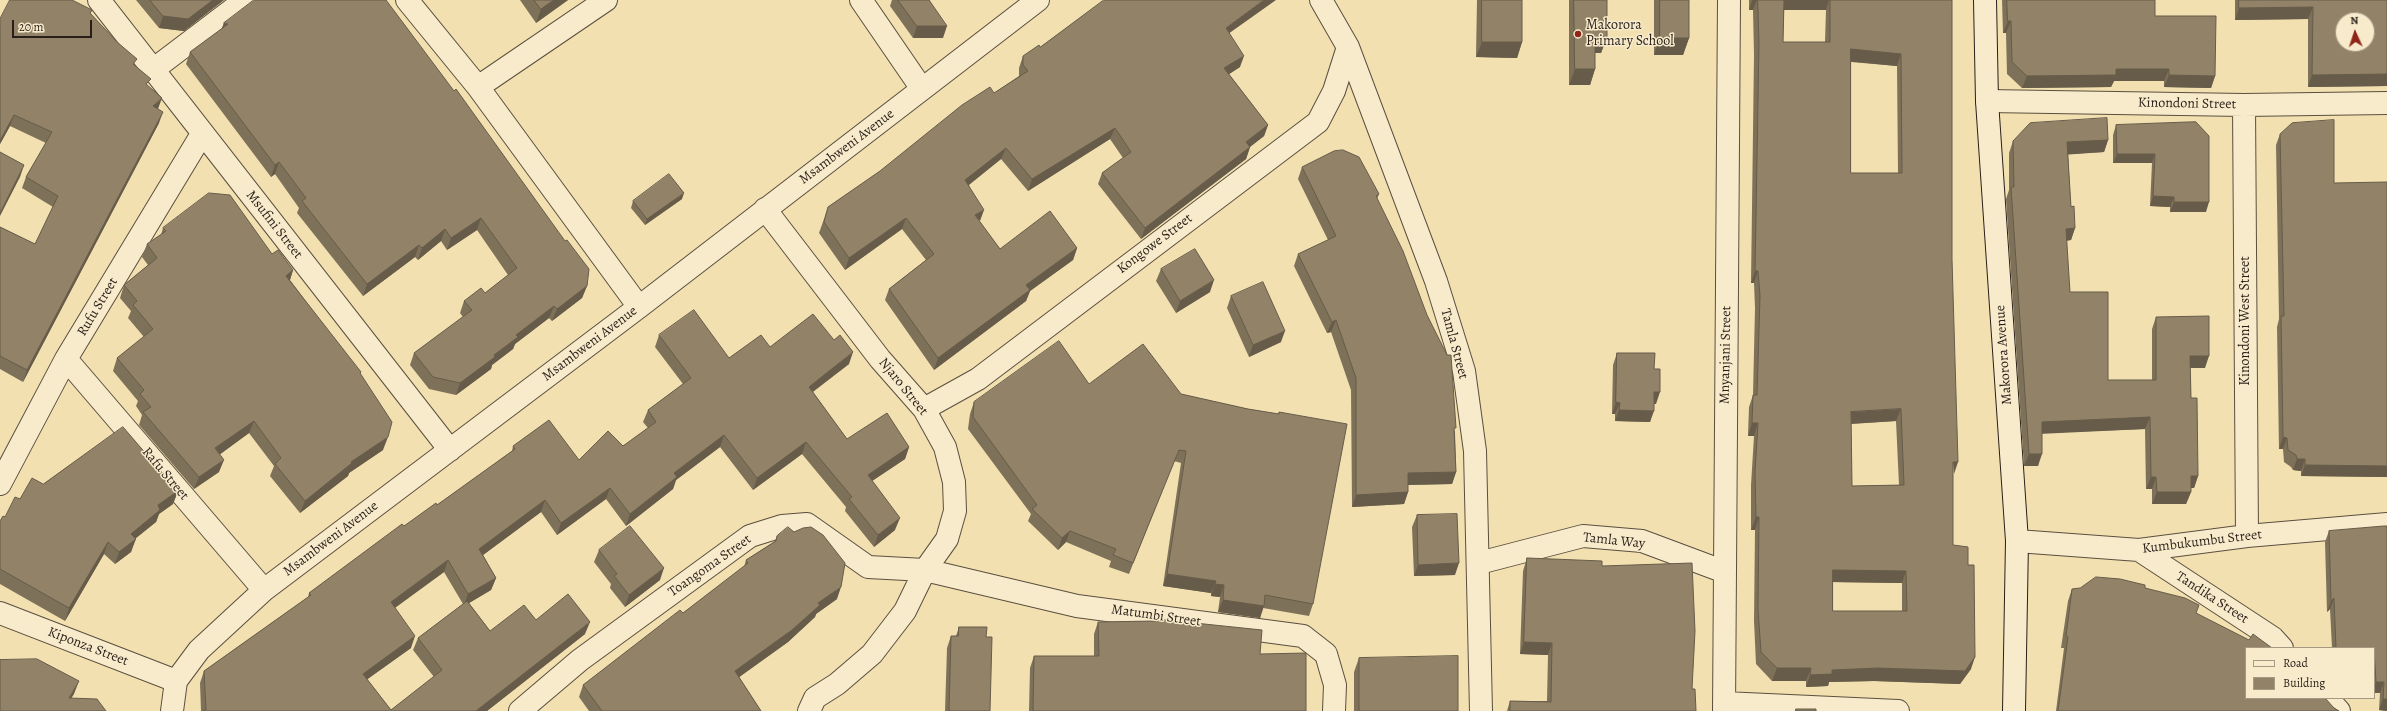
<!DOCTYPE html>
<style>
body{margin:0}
#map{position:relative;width:2387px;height:711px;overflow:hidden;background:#f2e0b1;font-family:Alegreya,serif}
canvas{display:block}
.legend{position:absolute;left:2245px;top:647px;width:130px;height:52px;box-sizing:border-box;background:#f7ebcc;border:1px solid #a59984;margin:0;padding:5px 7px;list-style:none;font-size:12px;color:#291f18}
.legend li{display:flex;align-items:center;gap:8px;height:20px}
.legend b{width:20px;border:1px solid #a59984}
.north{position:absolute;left:2335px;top:12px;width:40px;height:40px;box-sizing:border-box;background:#f7ebcc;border:1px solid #a59984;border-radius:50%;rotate:357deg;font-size:11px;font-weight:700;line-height:16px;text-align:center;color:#291f18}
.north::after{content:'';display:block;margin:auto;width:14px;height:18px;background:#8f2418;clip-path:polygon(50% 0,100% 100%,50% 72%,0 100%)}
.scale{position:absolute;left:12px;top:20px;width:80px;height:18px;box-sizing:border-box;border:2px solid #291f18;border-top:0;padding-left:5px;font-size:12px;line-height:14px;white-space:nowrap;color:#291f18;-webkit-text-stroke:3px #f7ebcc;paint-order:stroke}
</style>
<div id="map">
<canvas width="2387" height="711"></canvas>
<ul class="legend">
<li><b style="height:5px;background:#f7ebcc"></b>Road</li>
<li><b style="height:11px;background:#928368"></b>Building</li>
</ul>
<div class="north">N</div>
<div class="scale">20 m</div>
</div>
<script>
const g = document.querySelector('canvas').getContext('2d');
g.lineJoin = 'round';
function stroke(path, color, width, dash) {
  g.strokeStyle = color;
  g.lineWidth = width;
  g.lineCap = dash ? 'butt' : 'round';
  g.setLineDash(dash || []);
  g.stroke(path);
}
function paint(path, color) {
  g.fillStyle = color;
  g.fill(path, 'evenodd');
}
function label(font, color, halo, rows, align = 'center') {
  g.font = font + ' Alegreya,serif';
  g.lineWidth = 3;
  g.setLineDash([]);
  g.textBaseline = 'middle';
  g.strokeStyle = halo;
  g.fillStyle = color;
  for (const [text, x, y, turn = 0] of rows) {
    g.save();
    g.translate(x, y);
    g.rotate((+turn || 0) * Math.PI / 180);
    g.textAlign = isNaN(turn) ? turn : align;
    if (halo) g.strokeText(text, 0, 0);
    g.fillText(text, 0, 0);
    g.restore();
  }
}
const street = new Path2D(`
 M99 0 450 450
 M407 0 478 87 639 307
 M861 0 922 89
 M1321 0 1348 47 1436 281 1464 371 1475 451 1481 711
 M154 69 245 0
 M478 87 606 0
 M1987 101 2244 105 2387 103
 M2244 105 2247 536
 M765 209 880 359 924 409 945 447 954 482 955 511 947 539 925 570 905 611 872 654 837 684 815 698 809 711
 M66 359 264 590
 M924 409 978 379 1318 122 1334 91 1348 47
 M0 484 66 359 202 134
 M2017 541 2139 550 2247 536 2387 524
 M2139 550 2273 638 2282 648
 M1479 563 1583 536 1642 541 1725 572
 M0 613 176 681
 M2327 698 2339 711
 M1724 703 1898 711
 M172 711 176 681 199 650 264 590 639 307 1038 0
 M520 711 580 660 750 536 782 526 807 524 868 567 925 570 1077 606 1303 636 1326 654 1335 685 1334 711
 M1724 711 1729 0`);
const secondary = new Path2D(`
 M1985 0 1987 101 2017 541 2014 711`);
const wall = new Path2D(`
 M136 0H224L184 31 159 28Z
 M520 0H568L536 23Z
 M892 0H929L943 38H913L890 6Z
 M1477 0H1522V42L1517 58 1476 57Z
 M1569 0H1607V37L1601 53H1595V69L1590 85H1569Z
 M1654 0H1689V38L1683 55H1654Z
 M1749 0H1952V259L1953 545 1968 565 1971 669 1960 684 1874 681 1829 682 1828 686 1806 687V681H1772L1756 664 1754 621 1755 530H1751V485L1754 436H1748L1749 407 1753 395 1755 308 1754 283H1751L1754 55 1753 10H1749ZM1784 10H1826L1825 42H1783ZM1851 62 1897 66 1898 173H1851ZM1896 421 1899 485 1852 486 1851 424ZM1833 582 1902 583V611H1833Z
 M2002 0H2155V16L2215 76 2211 88 2164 87V81H2114L2111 87 2022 88 2007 74 2006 33H2003Z
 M2235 0H2387V86L2308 87V19L2235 20Z
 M92 10 90 14 134 66 148 86 158 109 159 123 23 382 0 369V227L35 244 53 207 22 188 26 177 46 143 10 126 0 144V19Z
 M224 23 587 286 582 298 552 321 549 318 515 344 513 349 492 365 491 369 456 395 429 389 410 365 414 353 463 317 460 313 464 301 485 293 508 275 477 230 447 250 441 241 418 260 415 257 363 296 297 213 299 208 275 174 271 177 186 64 190 52 222 29Z
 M1229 33 1240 67 1229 74 1268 125 1264 136 1250 147 1246 159 1141 239 1098 184 1102 173 1123 158 1110 139 1028 191 1001 159 969 185 979 221 1000 249 1077 248 1073 260 1030 291 1026 301 934 370 885 300 889 289 926 260 902 229 845 270 819 233 824 219 828 207 1019 76V68L1023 56 1040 47Z
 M2196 122 2206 212H2170V207L2150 206 2152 163H2113V135L2116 125Z
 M2280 134 2334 183 2387 477 2301 476V471L2293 470 2291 467 2284 462 2283 449H2279L2277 327 2279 319 2276 145Z
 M2108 140 2104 152 2068 154 2071 207 2075 228 2071 240 2066 241 2070 292 2108 380H2152V329L2156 317 2205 368H2190L2191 398 2198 476 2194 488H2191V492L2186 504H2152V489H2146L2145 429 2042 433 2038 466H2024L2006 199 2009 190V153L2013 141Z
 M1302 167 1379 194 1377 199 1455 432 1456 472 1452 484 1408 485V492L1404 504 1352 507 1351 390 1331 332 1327 333 1294 266 1298 254 1328 240 1298 179Z
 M682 199 645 225 631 208 633 201Z
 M163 228 272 254 293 270 290 280 361 375 383 450 349 473 348 476 300 513 270 476 274 466 249 433 220 454 219 472 194 489 139 425 142 415 136 406 138 401 113 371 117 358 144 337 128 318 131 311 120 298 124 285 148 265 142 257 147 244 161 235Z
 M1161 269 1210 292 1176 313 1156 281Z
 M1231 296 1281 342 1249 357 1227 308Z
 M659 335 729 358 770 347 849 364 813 392 847 439 909 447 905 459 872 481 895 530 874 547 845 511 846 507 802 454 753 490 720 447 676 480 673 489 626 526 606 499 557 535 541 512 483 555 496 578 491 590 469 603 490 631 536 620 585 634 487 711H201L200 683 204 671 308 597 309 593 404 526 437 505 512 451 513 446 579 460 623 446 648 428 643 422 648 410 683 384 655 347ZM444 572 463 604 418 638 413 650 434 677 391 710 367 679 411 648 395 608Z
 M1617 353 1654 369 1656 404H1654L1650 422 1615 421V414H1612L1613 365Z
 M1089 384 1181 394 1248 409 1278 414 1279 412 1313 604 1309 616 1263 608 1260 618 1218 612 1220 597 1211 596V593L1163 586 1181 463 1174 461 1129 574 1109 567 1111 561 1066 542 1058 550 1028 521 1031 514 968 429 970 414 974 402Z
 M43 484 178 491 173 504 159 514 156 522 135 539 131 552 115 564 104 554 65 621 0 584V521L5 517 20 499Z
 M1417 515 1455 575 1414 576 1412 527Z
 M2387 526V711L2379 710 2380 693H2374V648H2332L2330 609 2327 612 2325 542 2329 531Z
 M777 536 837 599 816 614 815 617 788 642 739 677 761 711H589L579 697 583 685 683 613 744 567 746 560 775 541Z
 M599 550 660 580 625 607 610 588 611 584 594 562Z
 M1527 558 1602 566 1692 689 1696 711H1507L1510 701H1547L1548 655 1520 654 1523 571Z
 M2145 588 2196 613 2339 711H2056L2064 648H2061L2068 601 2072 589Z
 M1156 619 1260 654 1306 711H1029L1030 668 1034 656H1094V634L1098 622 1156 621Z
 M959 627 986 637 990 711H945L947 648 951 636H956Z
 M1359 658 1458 711H1354V672Z`);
const shadedWall = new Path2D(`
 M213 0H224L184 31 159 28 163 16Z
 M554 0H568L536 23 541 9Z
 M1264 0H1276L1221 39 1226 28Z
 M1752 0H1757L1753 10H1749Z
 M1783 0H1829L1826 10H1779Z
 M2313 7 2308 19 2235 20 2239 8Z
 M2008 21H2011L2006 33H2003Z
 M224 23 228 24 219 35Z
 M917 26H947L943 38H913Z
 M1595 37H1607L1601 53H1590Z
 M1660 38H1689L1683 55H1654Z
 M1482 42H1522L1517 58 1476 57Z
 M1851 49 1901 54 1897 66 1846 61Z
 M1244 56 1240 67 1220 80 1224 68Z
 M1575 69H1595L1590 85H1569Z
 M2116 69H2169L2164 81H2114L2111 87 2022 88 2027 76Z
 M2387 74V86L2308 87 2312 75Z
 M2169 75 2215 76 2211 88 2164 87Z
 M162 98 158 109 153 106Z
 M163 112 159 123 23 382 27 370Z
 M14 115 10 126 0 144V141Z
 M1268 125 1264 136 1242 153 1246 142Z
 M1115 128 1110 139 1028 191 1032 179Z
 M2108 140 2104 152 2062 155 2067 142Z
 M1250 147 1246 159 1141 239 1145 228Z
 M1006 148 1001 159 961 191 965 180Z
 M2117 154H2155L2152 163H2113Z
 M279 162 275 174 271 177 275 165Z
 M24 165 20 177 0 216V213Z
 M684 193 682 199 645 225 647 219Z
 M2153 196 2174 197 2170 207 2150 206Z
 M2174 202H2209L2206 212H2170Z
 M984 210 980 221 975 215Z
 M481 218 477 230 447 250 451 238Z
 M906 218 902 229 845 270 849 258Z
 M2075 228 2071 240 2061 241 2066 229Z
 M445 229 441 241 418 260 422 248Z
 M419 245 415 257 363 296 367 284Z
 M1077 248 1073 260 1030 291 1026 301 934 370 938 358 1026 285Z
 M293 270 289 283 286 276Z
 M1755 271H1758L1754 283H1751Z
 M1214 280 1210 292 1176 313 1180 301Z
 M587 286 582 298 552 321 557 309Z
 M554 306 549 318 515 344 513 349 492 365 491 369 456 395 460 383 494 355 516 335Z
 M1336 320 1331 332 1327 333 1332 322Z
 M1285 331 1281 342 1249 357 1253 345Z
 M853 352 849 364 804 398 809 387Z
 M2190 356H2209L2205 368H2186Z
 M1654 392H1660L1656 404H1650Z
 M1616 402 1620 403 1615 414H1612Z
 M1901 409 1896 421 1847 424 1851 412Z
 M1619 410 1654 411 1650 422 1615 421Z
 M2150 417 2145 429 2038 434 2042 422Z
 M254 421 249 433 211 461 215 448Z
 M1752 423H1758L1754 436H1748Z
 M724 435 720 447 676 480 673 489 626 526 630 514 674 473Z
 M388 437 383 450 349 473 348 476 300 513 305 501 351 462Z
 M2283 437 2287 438 2283 449H2279Z
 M806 442 802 454 753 490 757 478Z
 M909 447 905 459 863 487 868 475Z
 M2029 454H2042L2038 466H2024Z
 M2297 459H2305L2301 471 2293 470Z
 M224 460 219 472 194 489 199 477Z
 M1953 462H1958L1954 474Z
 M2305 465 2387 466V477L2301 476Z
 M1456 472 1452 484 1403 485 1408 473Z
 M2191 476H2198L2194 488H2186Z
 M2151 477H2156L2152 489H2146Z
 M610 488 606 499 557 535 561 523Z
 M178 491 173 504 159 514 156 522 127 545 136 539 131 552 115 564 119 552 131 534 158 505Z
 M1408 492 1404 504 1352 507 1356 495Z
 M2157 492H2191L2186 504H2152Z
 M545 500 541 512 475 561 479 549Z
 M1756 517H1759L1755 530H1751Z
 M900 518 895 530 874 547 878 535Z
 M1070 531 1066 542 1058 550 1062 538Z
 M108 542 104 554 65 621 69 608Z
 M448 560 444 572 386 614 391 602Z
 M1459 563 1455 575 1414 576 1418 565Z
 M664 568 660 580 625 607 629 595Z
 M1833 570 1906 571 1902 583 1829 582Z
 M1167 574 1216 581 1211 593 1163 586Z
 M496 578 491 590 464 606 468 594Z
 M1215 584 1224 585 1220 597 1211 596Z
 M841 587 837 599 816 614 815 617 788 642 731 683 735 671 818 603Z
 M2334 598 2330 609 2327 612 2331 601Z
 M1223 600 1264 606 1260 618 1218 612Z
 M590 622 585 634 487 711H476Z
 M415 636 411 648 358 686 363 674Z
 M1524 642 1552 643 1548 655 1520 654Z
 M1975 657 1971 669 1960 684 1874 681 1829 682 1828 686 1806 687 1810 675 1832 670Z
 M1777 668H1811L1806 681H1772Z
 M79 681 74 694 64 710 69 698Z
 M2376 682H2384L2380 693H2374V687Z
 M2383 699H2387V711L2379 710Z`);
const building = new Path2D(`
 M10 0H72L92 10 90 13 117 42 137 59 133 64 151 79 146 84 162 98 153 106 163 112 27 370 0 356V227L35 244 58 196 26 177 52 132 14 115 0 141V19Z
 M150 0H213L188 19 163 16Z
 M254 0H386L454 91 456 89 565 241 567 240 589 269 587 286 557 309 554 306 516 335 518 337 494 355 495 357 460 383 433 377 414 353 472 310 464 301 481 288 485 293 517 268 481 218 451 238 445 229 422 248 419 245 367 284 302 201 306 198 279 162 275 165 190 52 228 24 224 23Z
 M534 0H554L541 9Z
 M898 0H929L947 26H917Z
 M1104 0H1264L1226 28 1244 56 1224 68 1268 125 1246 142 1250 147 1145 228 1102 173 1131 152 1115 128 1032 179 1006 148 965 180 984 210 975 215 1000 249 1050 211 1077 248 1026 285 1030 290 938 358 889 289 934 254 906 218 849 258 824 222 828 207 880 171 962 105 990 87 994 93 1028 71 1023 65V56L1039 45 1040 47Z
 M1482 0H1522V42H1482Z
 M1574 0H1607V37H1595V69H1575Z
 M1660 0H1689V38H1660Z
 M1758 0H1784L1783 42H1830V0H1952V259L1958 462H1953V545L1968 547V565H1974L1975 657 1965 671 1878 668 1832 670V674L1810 675 1811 668H1777L1761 652 1758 609 1759 517H1756L1755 472 1758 423H1752L1753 395H1757L1760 296 1758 271H1755L1759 43ZM1851 49 1901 54 1902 173H1851ZM1901 409 1904 485 1852 486 1851 412ZM1833 570 1906 571 1907 611H1833Z
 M2007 0H2155V16H2216L2215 76 2169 75V69H2116V75L2027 76 2012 62 2011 21H2008Z
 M2239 0H2387V74L2312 75 2313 7 2239 8ZM2343 20H2367V44H2343Z
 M2107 118 2108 140 2067 142 2071 207 2074 206 2075 228 2066 229 2070 292H2108V380H2156V317L2209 316V356H2190L2191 398H2197L2198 476H2191V492H2157L2156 477H2151L2150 417 2042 422V454H2029L2011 187H2014L2013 141 2030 123Z
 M2334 120V183L2387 182V466L2305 465V459H2297L2296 455 2288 450 2287 438 2283 437 2281 316H2284L2280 134 2292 123Z
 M2196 122 2209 136V202H2174V197L2153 196 2155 154H2117L2116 125Z
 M1343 150 1359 157 1379 194 1376 196 1403 251 1427 315 1447 355H1451L1456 428H1454L1456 472 1408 473V492L1356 495V378L1336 320 1332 322 1298 254 1336 236 1302 167 1334 151Z
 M0 152 24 165 0 213Z
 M669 174 684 193 647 219 633 201Z
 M209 193 230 195 272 254 278 250 293 270 286 276 361 372 360 373 392 422 388 437 351 462 352 463 305 501 275 464 281 458 254 421 215 448 224 460 199 477 143 412 151 407 140 394 144 390 117 358 153 329 133 305 137 301 124 285 157 258 147 244 166 231 163 228Z
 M1195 249 1214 280 1180 301 1161 269Z
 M1263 282 1285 331 1253 345 1231 296Z
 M694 310 729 358 761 335 770 347 813 314 834 340 840 335 853 352 809 387 847 439 887 413 909 447 868 475 900 518 878 535 849 499 852 497 806 442 757 478 724 435 674 473 677 477 630 514 610 488 561 523 545 500 479 549 496 578 468 594 448 560 391 602 415 636 363 674 391 710 442 670 418 638 467 601 490 631 524 605 536 620 568 594 590 622 476 711H204V710H206L204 671 311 595 309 593 402 524 404 526 436 503 437 505 515 449 513 446 549 420 579 460 608 431 623 446 656 422 648 410 691 378 659 335Z
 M1059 341 1089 384 1143 344 1181 394 1248 409 1279 414V412L1347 424 1313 604 1265 595 1264 606 1223 600 1224 585 1215 584 1216 581 1167 574 1186 451 1179 450 1133 563 1113 555 1116 549 1070 531 1062 538 1032 509 1037 505 973 417 974 402Z
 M1617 353H1655L1654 369H1660V392H1654V411L1619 410 1620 403 1616 402Z
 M123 427 178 491 158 505 160 510 131 534 136 539 119 552 108 542 69 608 0 569V521L3 516 5 517 15 497 20 499 32 478 43 484Z
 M1457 514 1459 563 1418 565 1417 515Z
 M630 526 664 568 629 595 614 576 617 574 599 550Z
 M2384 526H2387V699H2383L2384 682H2376L2374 648H2336L2334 598 2331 601 2329 531Z
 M788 527 794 532 803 528 811 527 823 535 845 563 841 587 818 603 820 605 792 630 735 671 761 711H602L583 685 680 610 683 613 748 563 746 560 776 541 777 536Z
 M1527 558 1602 561V566L1692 563 1695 631 1692 689H1695L1696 711H1510V701L1551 702 1552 643 1524 642Z
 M2096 577 2120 579 2145 585V588L2185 598 2199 605 2196 613 2249 640 2253 634 2272 648H2246V698H2325L2334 708 2339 711H2058L2068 637 2066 636 2072 589 2080 588Z
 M1156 619 1262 630 1260 654 1306 653V711H1033L1034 656H1099L1098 622 1156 621Z
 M959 627H987L986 637H992L990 711H949L951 636H958Z
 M1458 656V711H1359V658Z
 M37 659 79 681 69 698 97 699 106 711H0V660Z
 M1796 709H1816V711H1796Z`);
const markers = [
 [1578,34,4,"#8f2418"]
];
const poiNames = [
 ["Makorora",1586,26],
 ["Primary School",1586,42]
];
const streetNames = [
 ["Kinondoni Street",2187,104,1],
 ["Msambweni Avenue",847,147,-37],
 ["Msufini Street",274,225,52],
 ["Kongowe Street",1155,244,-37],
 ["Rufu Street",98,307,-59],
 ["Kinondoni West Street",2246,321,-90],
 ["Msambweni Avenue",590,344,-37],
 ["Tamla Street",1454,344,75],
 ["Mnyanjani Street",1726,355,-89],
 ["Makorora Avenue",2004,355,-94],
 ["Njaro Street",903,387,51],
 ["Rafu Street",165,474,50],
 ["Msambweni Avenue",331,539,-37],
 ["Tamla Way",1614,541,6],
 ["Kumbukumbu Street",2202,542,-7],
 ["Toangoma Street",710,566,-35],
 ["Tandika Street",2212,598,33],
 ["Matumbi Street",1156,616,8],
 ["Kiponza Street",88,647,21]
];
stroke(street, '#5b4f3e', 24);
stroke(secondary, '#291f18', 24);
stroke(street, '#f7ebcc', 22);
stroke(secondary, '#f7ebcc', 22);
paint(wall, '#7e7159');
paint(shadedWall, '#665c49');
paint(building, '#928368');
stroke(building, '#665c49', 1);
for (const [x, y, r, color] of markers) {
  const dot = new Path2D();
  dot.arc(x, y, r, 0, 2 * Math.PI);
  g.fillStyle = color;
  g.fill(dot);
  stroke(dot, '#f7ebcc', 1.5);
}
label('14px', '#291f18', '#f7ebcc', poiNames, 'left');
label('14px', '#291f18', '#f7ebcc', streetNames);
</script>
